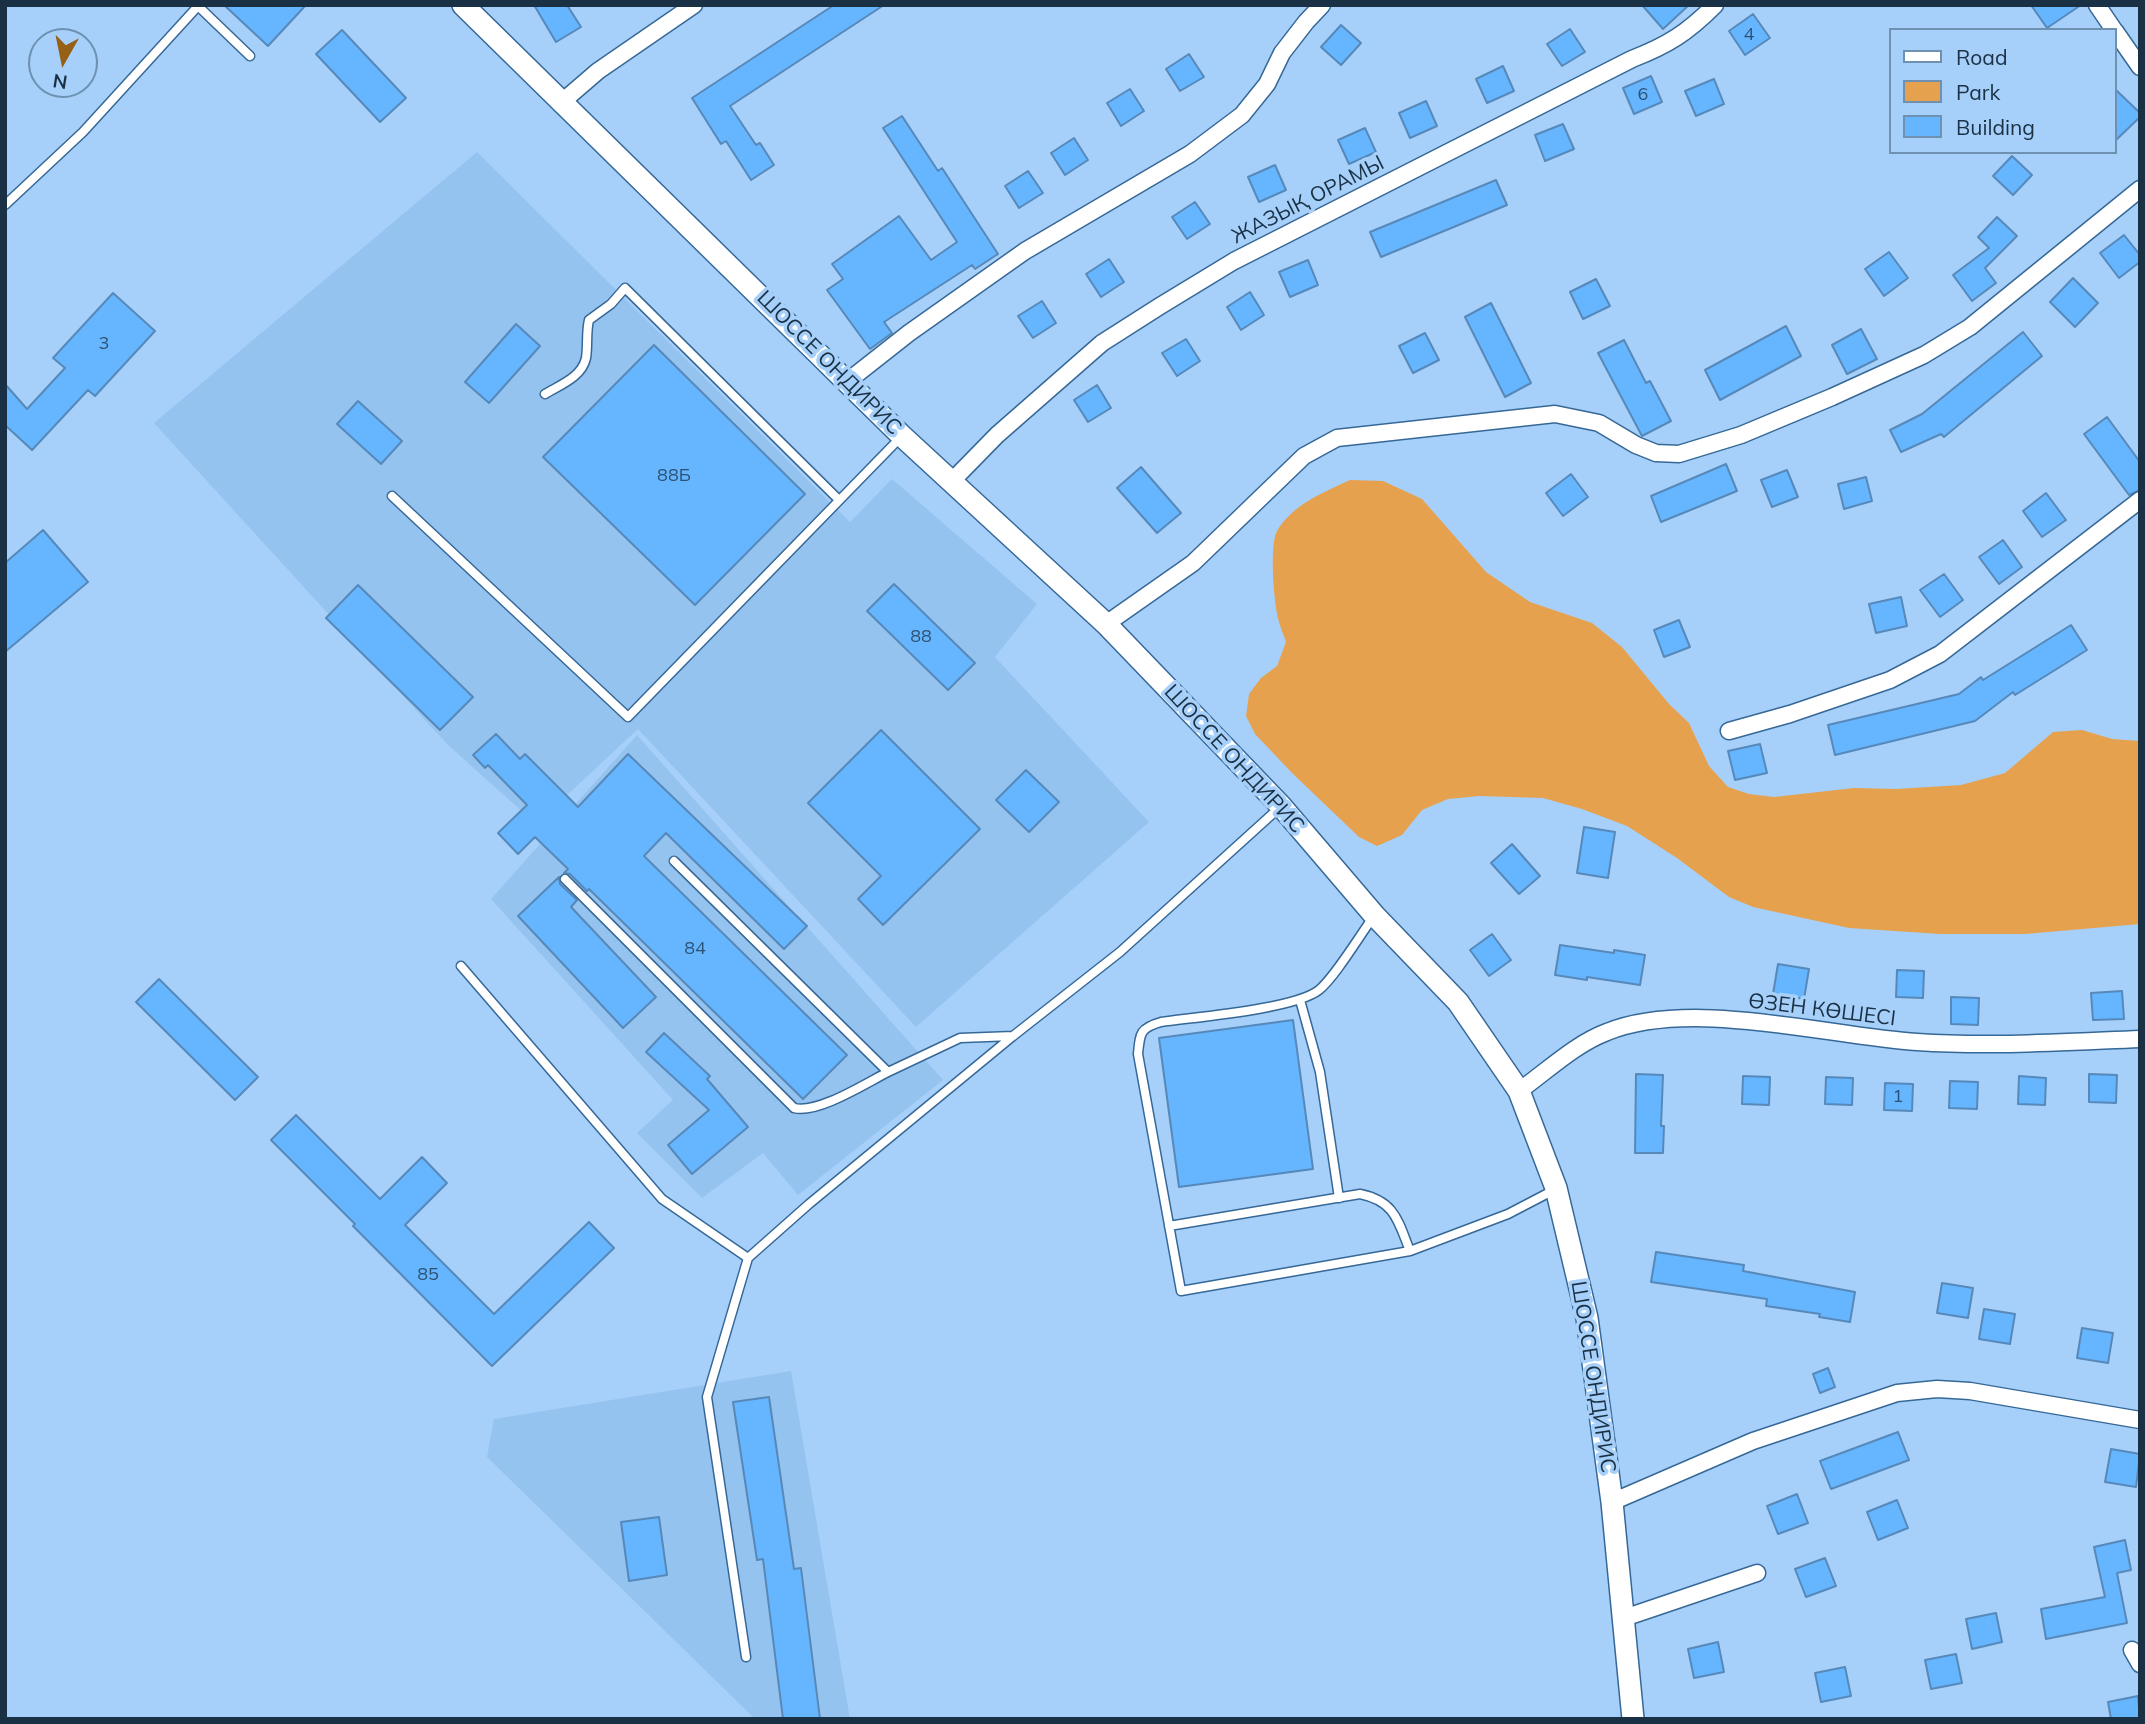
<!DOCTYPE html>
<meta charset="utf-8">
<style>
body{margin:0}
#map{position:relative;width:2145px;height:1724px;overflow:hidden;background:#a6d0fa;font-family:Mulish,sans-serif}
canvas{display:block}
.frame{position:absolute;inset:0;border:7px solid #1a3044;pointer-events:none}
.legend{position:absolute;left:1889px;top:28px;width:228px;height:126px;box-sizing:border-box;background:#a6d0fa;border:2px solid #6e90b1;margin:0;padding:9px 12px;list-style:none;font-size:21px;color:#1a3044}
.legend li{display:flex;align-items:center;gap:14px;height:35px}
.legend b{width:35px;border:2px solid #6e90b1}
.north{position:absolute;left:28px;top:28px;width:70px;height:70px;box-sizing:border-box;background:#a6d0fa;border:2px solid #6e90b1;border-radius:50%;rotate:189deg;font-size:19px;font-weight:700;line-height:28px;text-align:center;color:#1a3044}
.north::after{content:'';display:block;margin:auto;width:24px;height:32px;background:#966017;clip-path:polygon(50% 0,100% 100%,50% 72%,0 100%)}
</style>
<div id="map">
<canvas width="2145" height="1724"></canvas>
<div class="frame"></div>
<ul class="legend">
<li><b style="height:9px;background:#fff"></b>Road</li>
<li><b style="height:19px;background:#e6a14e"></b>Park</li>
<li><b style="height:19px;background:#66b5ff"></b>Building</li>
</ul>
<div class="north">N</div>
</div>
<script>
const g = document.querySelector('canvas').getContext('2d');
g.lineJoin = 'round';
function paint(path, color) {
  g.fillStyle = color;
  g.fill(path, 'evenodd');
}
function stroke(path, color, width, dash) {
  g.strokeStyle = color;
  g.lineWidth = width;
  g.lineCap = dash ? 'butt' : 'round';
  g.setLineDash(dash || []);
  g.stroke(path);
}
function label(font, color, halo, rows, align = 'center') {
  g.font = font + ' Mulish,sans-serif';
  g.lineWidth = 7;
  g.setLineDash([]);
  g.textBaseline = 'middle';
  g.strokeStyle = halo;
  g.fillStyle = color;
  for (const [text, x, y, turn = 0] of rows) {
    g.save();
    g.translate(x, y);
    g.rotate((+turn || 0) * Math.PI / 180);
    g.textAlign = isNaN(turn) ? turn : align;
    if (halo) g.strokeText(text, 0, 0);
    g.fillText(text, 0, 0);
    g.restore();
  }
}
const built = new Path2D(`
 M477 152 850 522 892 479 1037 604 995 657 1149 822 916 1027 638 729 536 824 447 744 154 423Z
 M637 735 943 1080 798 1195 763 1153 702 1198 637 1133 673 1100 491 899Z
 M791 1371 850 1719H755L487 1457 494 1419Z`);
const green = new Path2D(`
 M1350 480 1383 481 1422 499 1486 572 1530 602 1592 623 1622 647 1669 704 1689 723 1709 766 1728 787 1749 794 1774 797 1854 788 1896 789 1961 785 2005 773 2053 732 2082 730 2112 739 2140 741V924L2025 934H1940L1849 928 1753 907 1729 897 1677 858 1627 826 1582 809 1543 798 1479 796 1448 799 1422 810 1402 835 1377 846 1359 837 1292 773 1255 734 1246 716 1249 694 1261 678 1277 666 1286 642C1284 636 1281 629 1279 622 1274 606 1269 545 1277 531 1292 505 1324 492 1350 480Z`);
const building = new Path2D(`
 M224 5H306L268 46Z
 M534 5H567L581 27 556 42Z
 M834 5H884L730 106 756 145 760 143 774 165 751 180 726 141 721 144 692 98Z
 M1642 5H1689L1663 29Z
 M2031 5H2081L2047 28Z
 M1753 14 1770 38 1745 55 1729 31Z
 M1341 25 1361 43 1341 65 1321 47Z
 M1570 29 1585 52 1562 66 1547 44Z
 M342 30 406 98 380 122 316 54Z
 M1189 54 1204 77 1180 91 1166 69Z
 M1503 66 1514 91 1487 103 1476 79Z
 M1651 76 1662 102 1634 114 1623 88Z
 M1714 79 1724 104 1696 116 1685 91Z
 M1130 89 1144 111 1121 126 1107 103Z
 M2115 89 2140 113V117L2115 141Z
 M1426 101 1437 126 1410 138 1399 113Z
 M902 116 938 171 942 168 998 254 975 269 972 265 884 322 892 333 870 349 827 290 843 279 832 264 899 216 931 260 957 242 883 128Z
 M1563 124 1574 149 1545 161 1535 135Z
 M1365 128 1376 152 1349 164 1338 140Z
 M1074 138 1088 160 1065 175 1051 153Z
 M2012 156 2032 175 2013 195 1993 176Z
 M1275 165 1286 190 1259 202 1248 177Z
 M1028 171 1043 193 1019 208 1005 186Z
 M1496 180 1507 205 1381 257 1370 232Z
 M1195 202 1210 224 1187 239 1172 217Z
 M1997 217 2017 236 1985 268 1996 283 1972 301 1953 275 1989 248 1978 237Z
 M2124 235 2140 255V262L2119 278 2100 253Z
 M1889 252 1908 278 1884 296 1865 269Z
 M1109 259 1124 282 1101 297 1086 274Z
 M1308 260 1318 285 1290 297 1279 272Z
 M2073 278 2098 303 2075 327 2050 302Z
 M1596 279 1610 306 1583 319 1570 292Z
 M1250 292 1264 315 1241 330 1227 307Z
 M113 293 155 331 95 396 88 390 32 450 5 425V384L27 409 65 368 53 358Z
 M1042 301 1056 323 1033 338 1018 316Z
 M1491 303 1531 383 1505 397 1465 317Z
 M516 324 540 346 489 403 465 382Z
 M1786 326 1801 356 1720 400 1705 370Z
 M1861 329 1877 359 1847 374 1832 345Z
 M2023 332 2042 356 1944 437 1941 434 1901 452 1890 430 1922 414Z
 M1425 333 1439 360 1413 373 1399 346Z
 M1186 339 1200 361 1177 376 1162 353Z
 M1624 340 1646 383 1650 381 1671 421 1642 436 1598 353Z
 M654 345 805 494 695 605 543 457Z
 M1097 385 1111 408 1088 422 1074 400Z
 M358 401 402 441 381 464 337 424Z
 M2107 417 2140 462V490L2129 495 2084 434Z
 M1726 464 1737 491 1661 522 1651 496Z
 M1141 467 1181 513 1157 533 1117 488Z
 M1787 470 1798 497 1772 507 1761 480Z
 M1571 474 1588 497 1563 516 1546 493Z
 M1866 477 1872 501 1844 509 1838 484Z
 M2046 493 2066 520 2042 537 2023 511Z
 M43 530 88 582 5 652V563Z
 M2003 540 2022 567 1999 584 1979 557Z
 M1944 574 1963 600 1940 617 1920 590Z
 M894 584 975 663 948 690 867 611Z
 M358 585 473 697 440 730 326 618Z
 M1901 597 1907 626 1876 633 1869 604Z
 M1679 620 1690 647 1664 657 1654 630Z
 M2071 625 2087 650 2015 695 2013 692 1975 721 1835 755 1828 725 1959 694 1981 677 1983 680Z
 M881 730 980 829 883 925 858 899 881 876 808 803Z
 M496 734 520 759 525 754 578 807 628 754 807 926 784 949 666 833 644 856 847 1055 803 1099 589 889 587 891 570 874 564 873 568 869 535 837 518 854 498 833 527 805 488 765 485 768 473 755Z
 M1760 744 1767 773 1735 780 1728 751Z
 M1026 770 1059 802 1029 832 996 800Z
 M1584 827 1615 832 1608 878 1577 873Z
 M1512 844 1540 876 1519 894 1491 863Z
 M559 877 560 884 577 900 571 907 656 997 623 1028 518 916Z
 M1492 934 1511 960 1489 976 1470 950Z
 M1560 945 1614 953V950L1645 955 1640 985 1587 977V980L1555 975Z
 M1778 964 1809 969 1804 999 1773 994Z
 M1897 970 1924 971 1923 998 1896 997Z
 M159 979 258 1077 235 1100 136 1002Z
 M2122 991 2124 1019 2093 1020 2091 993Z
 M1951 997 1979 998 1978 1025 1951 1024Z
 M1293 1020 1313 1169 1179 1187 1159 1038Z
 M664 1033 710 1076 707 1079 748 1127 692 1174 668 1145 709 1110 646 1052Z
 M1636 1074 1663 1075 1661 1126H1664L1663 1153H1635Z
 M2089 1074 2117 1075 2116 1103 2089 1102Z
 M1743 1076 1770 1077 1769 1105 1742 1104Z
 M2019 1076 2046 1078 2045 1105 2018 1104Z
 M1826 1077 1853 1078 1852 1105 1825 1104Z
 M1950 1081 1978 1082 1977 1109 1949 1108Z
 M1885 1083 1913 1084 1912 1111 1884 1110Z
 M296 1115 380 1199 422 1157 447 1183 405 1225 494 1314 589 1222 614 1248 492 1366 353 1226 355 1224 271 1140Z
 M1656 1252 1744 1265 1743 1271 1855 1292 1850 1322 1819 1317 1820 1314 1766 1306 1767 1299 1651 1282Z
 M1942 1283 1973 1288 1968 1318 1937 1313Z
 M1984 1309 2015 1314 2010 1344 1979 1339Z
 M2082 1328 2113 1333 2108 1363 2077 1358Z
 M1828 1368 1835 1387 1820 1393 1813 1374Z
 M769 1397 794 1569 801 1568 820 1719H783L763 1559 757 1560 733 1402Z
 M1898 1432 1909 1460 1831 1489 1820 1461Z
 M2111 1449 2140 1454 2136 1487 2105 1482Z
 M1797 1494 1808 1523 1778 1534 1767 1506Z
 M1897 1500 1908 1528 1878 1540 1867 1512Z
 M659 1517 667 1575 629 1581 621 1522Z
 M2125 1540 2131 1570 2117 1573 2127 1623 2046 1639 2041 1609 2105 1597 2094 1547Z
 M1825 1558 1836 1586 1806 1597 1795 1569Z
 M1996 1613 2002 1642 1972 1649 1966 1619Z
 M1718 1642 1724 1672 1694 1678 1688 1649Z
 M1956 1654 1962 1683 1931 1689 1925 1660Z
 M1845 1667 1851 1696 1821 1702 1815 1673Z
 M2138 1696 2140 1719H2111L2108 1702Z`);
const service = new Path2D(`
 M198 6 250 56
 M5 205 83 132 199 5
 M545 394C560 385 582 377 586 358 588 346 586 332 589 320L611 304 625 288 839 500
 M392 496 628 717 900 438
 M674 861 888 1072 960 1038 1013 1036
 M565 879 794 1108C818 1114 866 1083 888 1072
 M1374 916C1360 935 1335 977 1319 990 1295 1009 1196 1017 1161 1022 1140 1028 1140 1033 1138 1054L1181 1291 1410 1251 1508 1214 1554 1190
 M461 966 662 1199 748 1258
 M1300 1000 1320 1072 1339 1198
 M1169 1226 1360 1194C1395 1201 1398 1221 1410 1251
 M746 1657 707 1397 748 1258 809 1204 1013 1036 1120 952 1279 808`);
const minor = new Path2D(`
 M2097 5 2114 30
 M2115 31 2140 67
 M562 102 598 71 694 5
 M848 381 909 333 1025 251 1190 154 1242 115 1267 84 1282 53 1306 22 1322 5
 M952 481 997 435 1102 343 1160 306 1234 261 1632 59C1668 45 1687 33 1715 5
 M1106 624 1193 563 1304 456 1337 438 1555 414 1599 423 1636 445 1656 453 1679 454 1741 435 1832 397 1924 355 1970 327 2140 189
 M1729 731 1790 714 1890 680 1940 654 2140 500
 M1519 1091C1547 1071 1575 1044 1607 1032 1691 998 1827 1036 1917 1042 1991 1047 2066 1042 2140 1039
 M1612 1502 1753 1441 1897 1393 1937 1389 1970 1391 2140 1420
 M1624 1618 1757 1573
 M2132 1650 2140 1664`);
const secondary = new Path2D(`
 M463 5 902 436 1106 624 1281 806 1375 916 1458 1002 1519 1091 1556 1188 1587 1318 1612 1502 1633 1719`);
const numberNames = [
 ["4",1749,35],
 ["6",1643,95],
 ["3",104,344],
 ["88Б",674,476],
 ["88",921,637],
 ["84",695,949],
 ["1",1898,1097],
 ["85",428,1275]
];
const streetNames = [
 ["ЖАЗЫҚ ОРАМЫ",1308,200,-27],
 ["ШОССЕ ОНДИРИС",829,363,45],
 ["ШОССЕ ОНДИРИС",1234,759,47],
 ["ӨЗЕН КӨШЕСІ",1822,1010,7],
 ["ШОССЕ ОНДИРИС",1593,1377,81]
];
paint(built, '#95c3f0');
paint(green, '#e6a14e');
paint(building, '#66b5ff');
stroke(building, '#5689ba', 2);
stroke(service, '#366897', 11);
stroke(minor, '#366897', 19);
stroke(secondary, '#366897', 24);
stroke(service, '#fff', 8);
stroke(minor, '#fff', 16);
stroke(secondary, '#fff', 21);
label('18px', '#2d5173', null, numberNames);
label('21px', '#1a3044', '#a6d0fa', streetNames);
</script>
